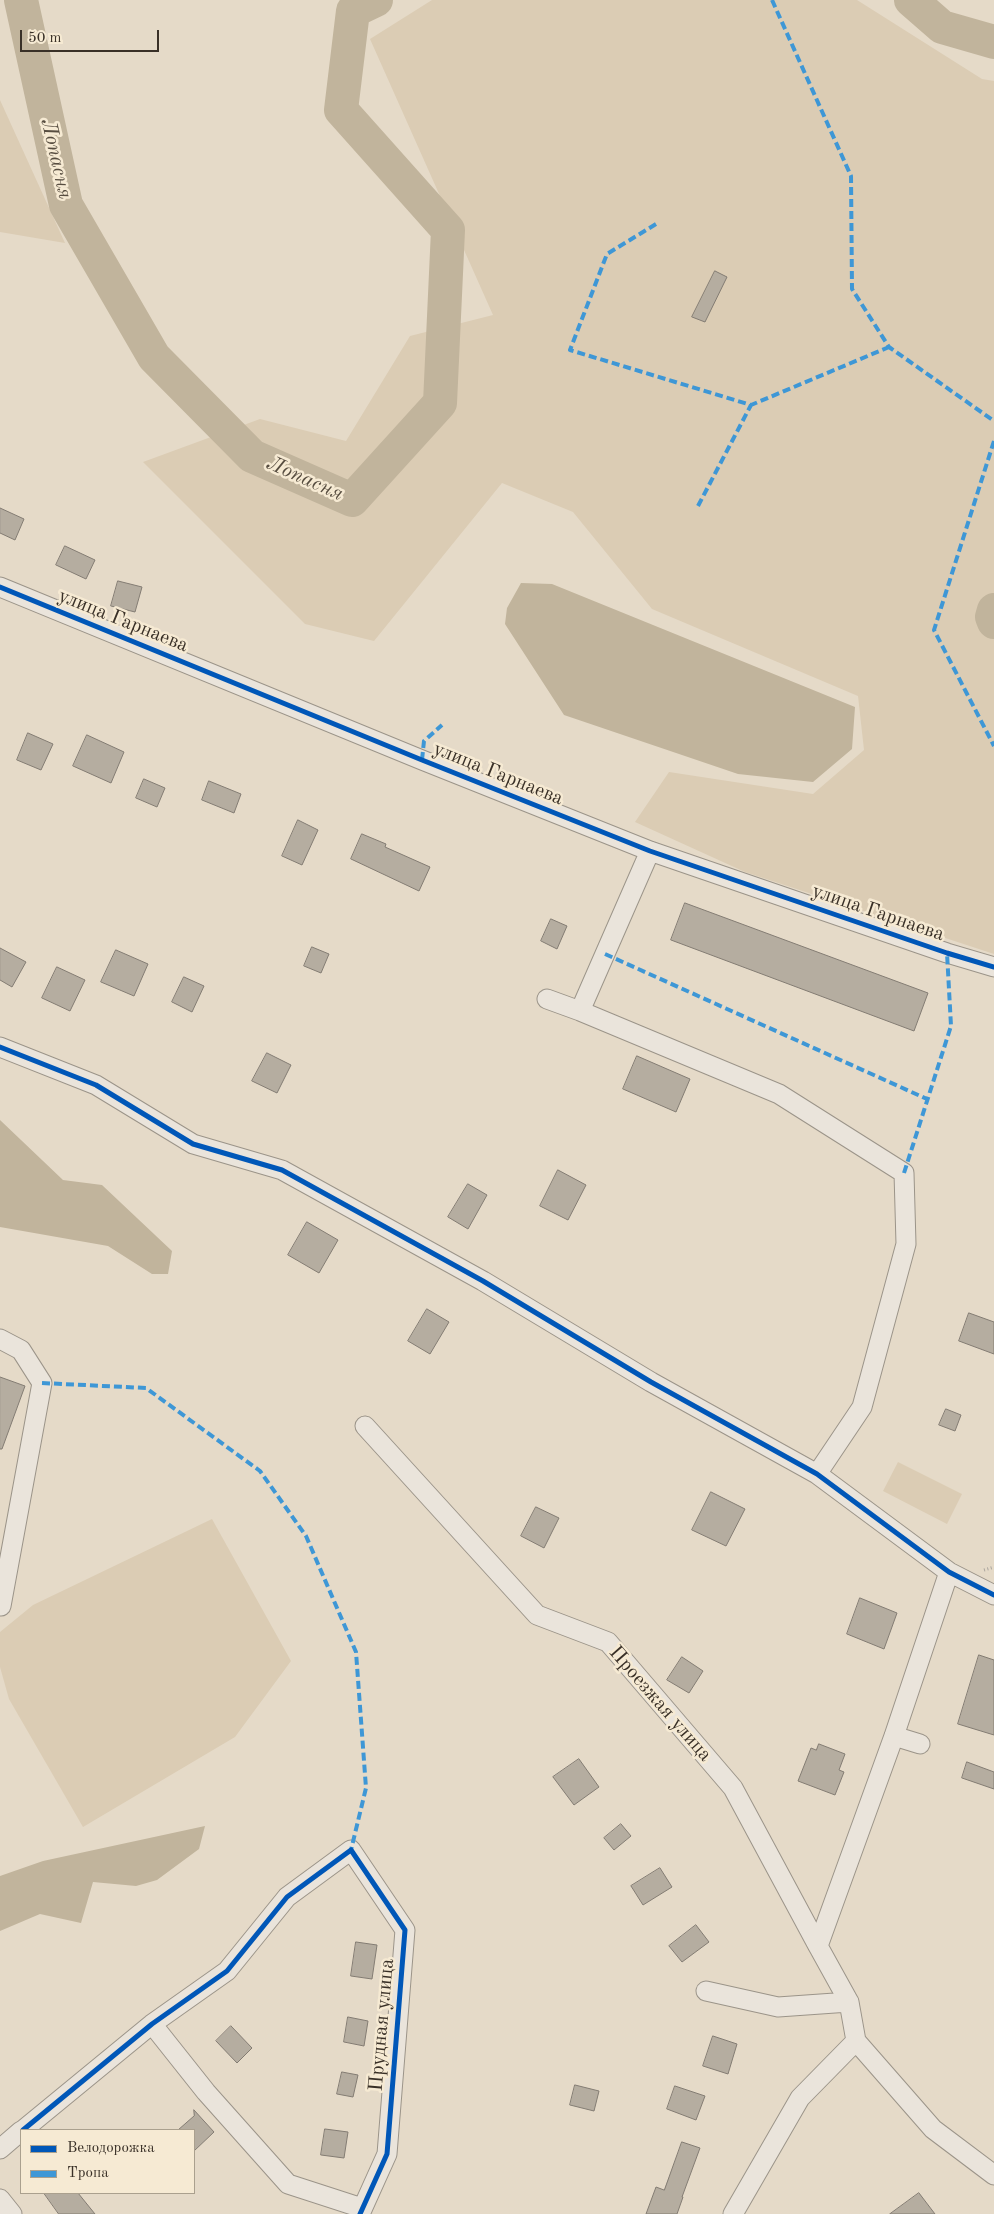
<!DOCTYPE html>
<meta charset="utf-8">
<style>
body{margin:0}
#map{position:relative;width:994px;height:2214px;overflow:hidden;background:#e5dac8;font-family:"Old Standard TT",serif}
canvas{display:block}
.legend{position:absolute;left:20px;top:2129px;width:175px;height:65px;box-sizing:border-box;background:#f6ead3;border:1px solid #aaa08e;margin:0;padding:6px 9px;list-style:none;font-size:15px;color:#393027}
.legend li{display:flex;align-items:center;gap:10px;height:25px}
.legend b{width:25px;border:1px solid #aaa08e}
.scale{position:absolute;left:20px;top:30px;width:139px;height:22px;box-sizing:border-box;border:2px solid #393027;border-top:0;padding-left:6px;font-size:15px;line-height:18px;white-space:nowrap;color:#393027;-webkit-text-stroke:4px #f6ead3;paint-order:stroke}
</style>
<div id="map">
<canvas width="994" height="2214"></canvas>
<ul class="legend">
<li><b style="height:6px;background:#0057b8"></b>Велодорожка</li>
<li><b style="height:6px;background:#3e97d6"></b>Тропа</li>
</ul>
<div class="scale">50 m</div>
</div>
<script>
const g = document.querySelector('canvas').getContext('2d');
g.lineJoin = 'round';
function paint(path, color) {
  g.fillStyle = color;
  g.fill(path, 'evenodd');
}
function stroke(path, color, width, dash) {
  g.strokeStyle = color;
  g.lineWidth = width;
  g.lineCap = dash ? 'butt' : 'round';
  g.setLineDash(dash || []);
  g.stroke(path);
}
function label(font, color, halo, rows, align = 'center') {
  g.font = font + ' "Old Standard TT",serif';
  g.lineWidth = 5;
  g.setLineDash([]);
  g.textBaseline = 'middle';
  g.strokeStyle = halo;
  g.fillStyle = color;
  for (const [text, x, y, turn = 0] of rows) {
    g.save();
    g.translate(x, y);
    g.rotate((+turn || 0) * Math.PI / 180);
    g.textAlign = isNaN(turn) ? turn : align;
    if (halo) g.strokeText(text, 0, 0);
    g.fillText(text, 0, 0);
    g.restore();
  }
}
const green = new Path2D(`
 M432 0H857L982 79 994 81V954L745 872 635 822 669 772 813 794 864 750 858 696 652 609 573 512 502 483 374 641 305 624 143 462 260 419 346 441 410 336 493 315 370 39Z
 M0 100 65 243 0 232Z
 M898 1462 962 1494 947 1524 883 1491Z
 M212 1519 291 1661 235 1737 83 1827 9 1699 0 1667V1632L33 1605Z`);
const water = new Path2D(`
 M521 583 552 584 855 707 852 749 813 782 738 774 564 715 505 624 507 608Z
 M0 1120 63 1180 102 1185 172 1251 168 1274H152L108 1246 0 1227Z
 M205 1826 199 1849 157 1880 136 1886 93 1882 81 1923 40 1914 0 1931V1876L43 1861Z`);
const river = new Path2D(`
 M21 0 66 205 154 357 252 456 352 500 440 403 448 230 341 110 353 11 376 0
 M911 0 942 27 994 42
 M994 610 992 617 994 622`);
const building = new Path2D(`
 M715 271 727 277 705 322 692 317Z
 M0 508 24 519 15 540 0 533Z
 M65 546 95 560 86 579 56 565Z
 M118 581 142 587 135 612 111 606Z
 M28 733 53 744 41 770 17 760Z
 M87 735 124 752 111 783 73 766Z
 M144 779 165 788 157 807 136 798Z
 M209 781 241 794 234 813 202 800Z
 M298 820 318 830 302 865 282 856Z
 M362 834 386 844 385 847 430 867 419 891 351 859Z
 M685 903 928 993 914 1031 671 940Z
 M551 919 567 926 557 949 541 941Z
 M312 947 329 954 321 973 304 966Z
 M0 948 26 962 12 987 0 980Z
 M116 950 148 964 134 996 101 982Z
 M57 967 85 980 70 1011 42 998Z
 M184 977 204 986 192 1012 172 1002Z
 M267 1053 291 1065 277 1093 252 1081Z
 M637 1056 690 1079 676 1112 623 1089Z
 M558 1170 586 1185 568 1220 540 1206Z
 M468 1184 487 1195 468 1229 448 1217Z
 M307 1222 338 1240 319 1273 288 1255Z
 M427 1309 449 1322 430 1354 408 1341Z
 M969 1313 994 1322V1354L959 1341Z
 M0 1377 25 1386 2 1449H0Z
 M946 1409 961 1415 955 1431 939 1425Z
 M711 1492 745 1509 726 1546 692 1530Z
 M536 1507 559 1518 544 1548 521 1536Z
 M860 1598 897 1613 884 1649 847 1634Z
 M979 1655 994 1660V1735L958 1724Z
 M682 1657 703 1671 689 1693 667 1680Z
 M819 1744 845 1754 839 1770 844 1772 835 1795 798 1781 811 1748 816 1750Z
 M579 1759 599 1787 574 1805 553 1777Z
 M967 1762 994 1772V1789L962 1778Z
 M621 1824 631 1836 614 1850 604 1838Z
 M660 1868 672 1887 643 1905 631 1886Z
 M696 1925 709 1942 682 1962 669 1946Z
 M356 1942 377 1945 372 1979 351 1976Z
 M348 2017 368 2021 364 2046 344 2042Z
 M231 2026 252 2048 237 2063 216 2041Z
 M713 2036 737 2044 728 2074 703 2066Z
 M342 2072 358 2075 353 2097 337 2094Z
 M575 2085 599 2091 594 2111 570 2105Z
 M675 2086 705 2096 696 2120 667 2109Z
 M194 2110 214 2132 194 2151V2130H178L194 2116Z
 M325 2129 348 2132 344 2158 321 2155Z
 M682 2142 700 2148 682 2197H683L677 2214H646L656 2187 664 2190Z
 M44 2193H78L95 2214H59Z
 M919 2193 935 2214H890Z`);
const path = new Path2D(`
 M984 1570 994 1567`);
const minor = new Path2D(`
 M0 587 422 760 650 851 947 953 994 967
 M650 851 580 1011 779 1094 904 1173 906 1244 862 1407 817 1474
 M547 999 580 1011
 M0 1047 96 1085 193 1144 282 1170 483 1281 651 1382 817 1474 949 1572 994 1595
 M0 1339 21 1350 42 1383 1 1606
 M365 1426 537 1615 608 1642 733 1788 818 1946
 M949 1572 894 1736 818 1946 849 2002 856 2041 933 2129 994 2175
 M894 1736 920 1744
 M706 1991 778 2007 849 2002
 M152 2024 206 2092 288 2184 362 2208
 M23 2130 152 2024 227 1971 287 1897 351 1850 405 1930 387 2154 360 2214
 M0 2149 21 2131
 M0 2199 12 2214
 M733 2214 800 2098 856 2041`);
const quiet = new Path2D(`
 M772 0 851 176 852 289 889 347 994 421
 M656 224 607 254 570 350 751 405 889 347
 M994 441 934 630 994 746
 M698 506 751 405
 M422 760 424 741 442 725
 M605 954 927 1099
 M904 1173 951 1026 947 953
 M42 1383 146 1388 260 1471 306 1536 356 1652 366 1788 351 1850`);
const cycleway = new Path2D(`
 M0 587 422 760 650 851 947 953 994 967
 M0 1047 96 1085 193 1144 282 1170 483 1281 651 1382 817 1474 949 1572 994 1595
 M23 2130 152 2024 227 1971 287 1897 351 1850 405 1930 387 2154 360 2214`);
const streetNames = [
 ["улица Гарнаева",123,621,22],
 ["улица Гарнаева",498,774,22],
 ["улица Гарнаева",878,913,19],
 ["Проезжая улица",660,1704,49],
 ["Прудная улица",382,2025,-85]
];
const waterNames = [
 ["Лопасня",56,159,77],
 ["Лопасня",305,479,24]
];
paint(green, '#dbccb4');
paint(water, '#c1b49c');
stroke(river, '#c1b49c', 34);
paint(building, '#b5ada0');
stroke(building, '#837c73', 1);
stroke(minor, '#9b9489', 21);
stroke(path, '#aba69e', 3, [1, 2.5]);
stroke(minor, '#eae4db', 19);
stroke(quiet, '#3e97d6', 4, [8, 4]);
stroke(cycleway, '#0057b8', 5);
label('20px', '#393027', '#f6ead3', streetNames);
label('italic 21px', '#574d40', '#f6ead3', waterNames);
</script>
